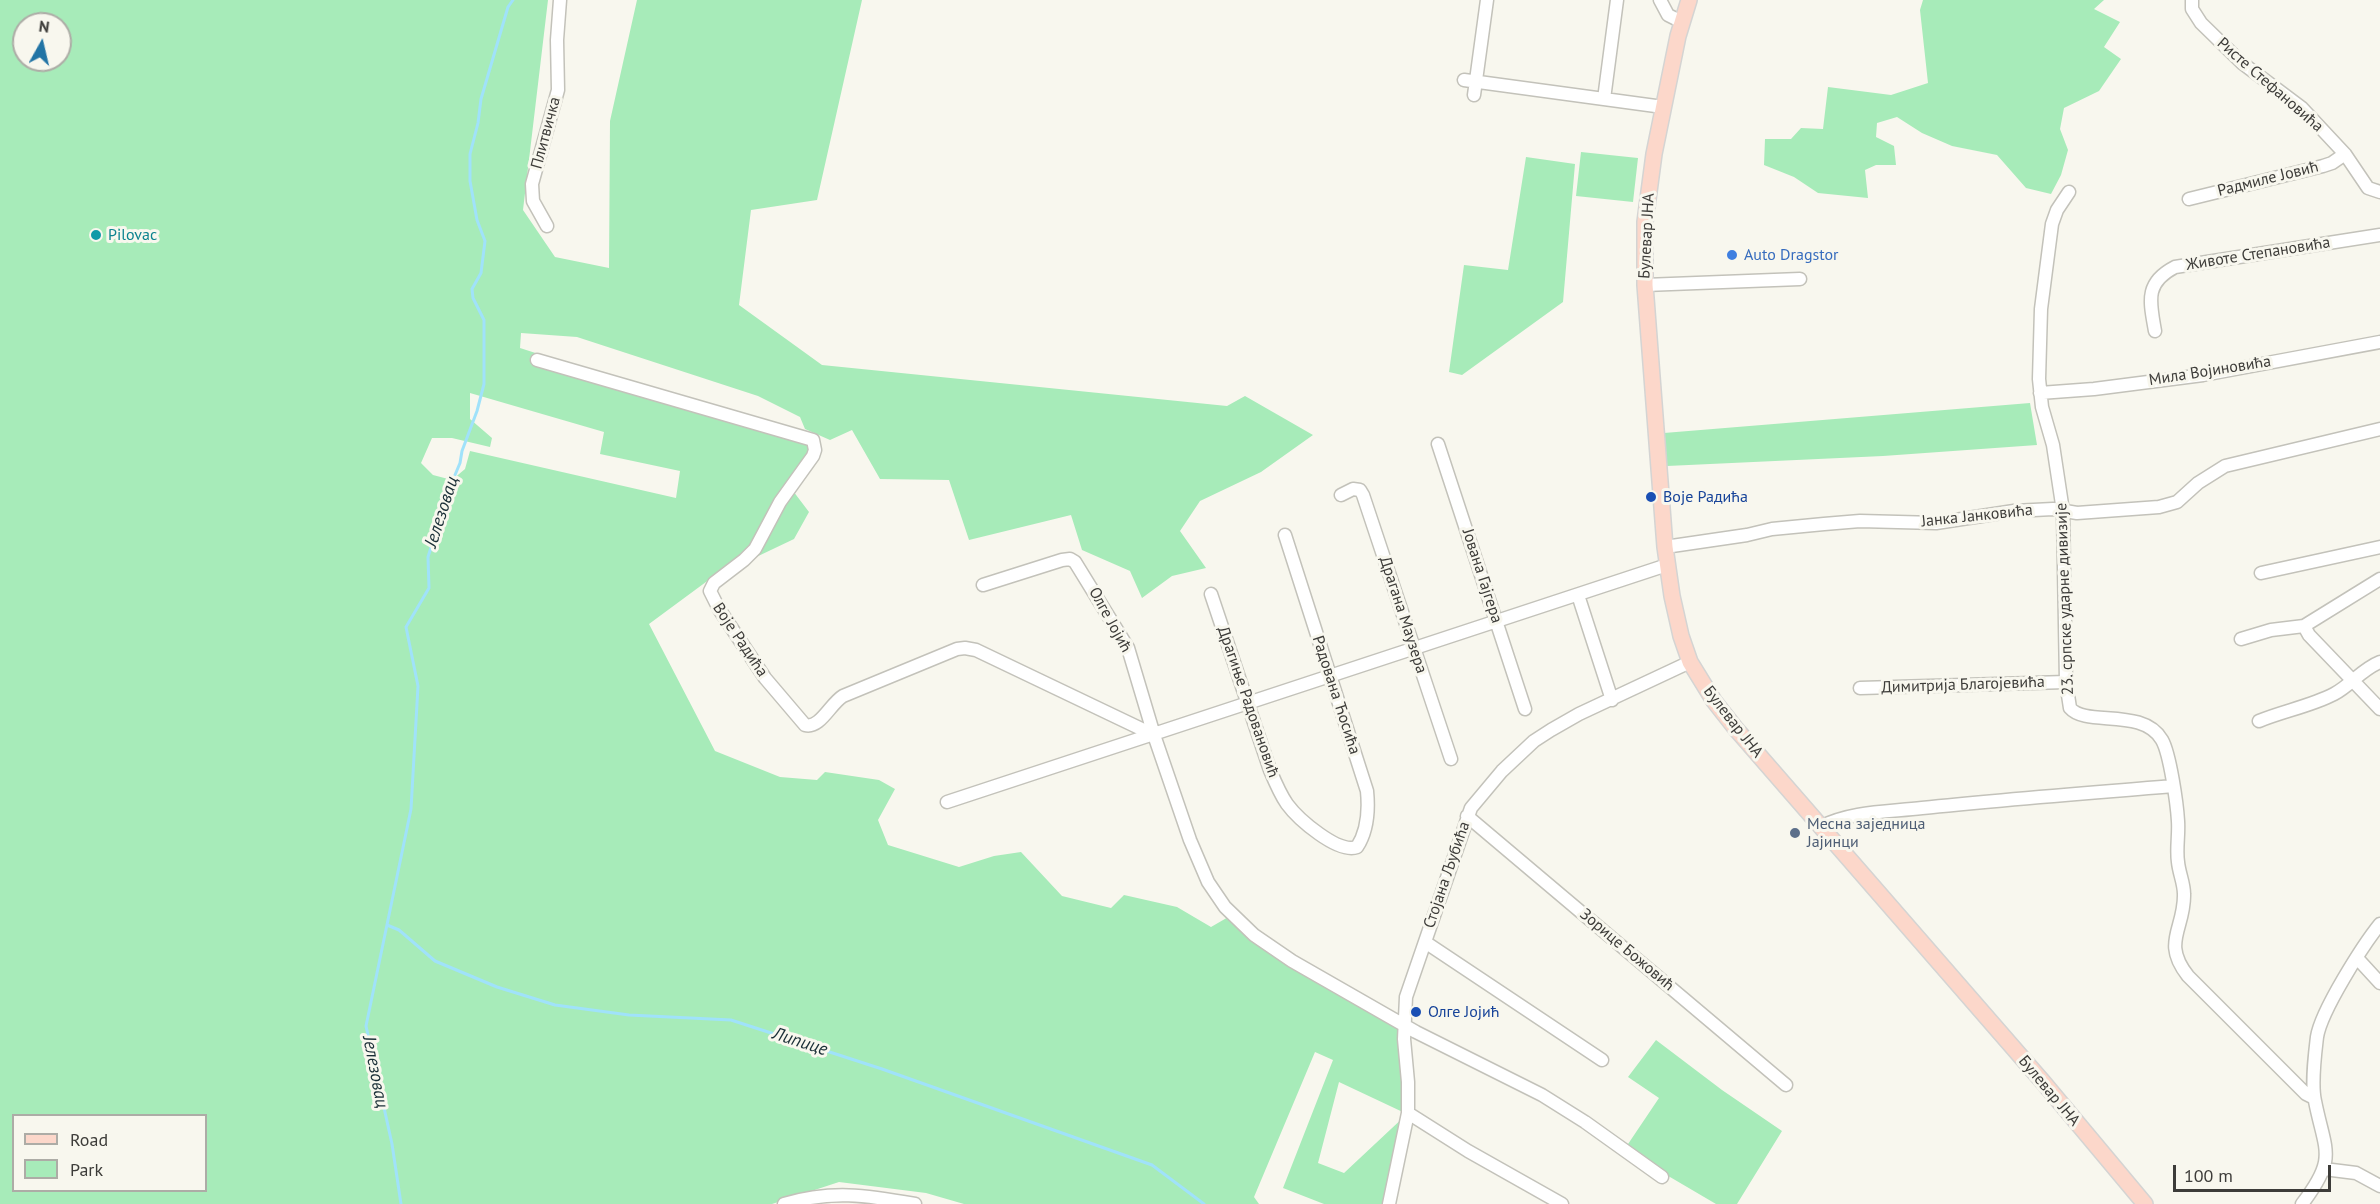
<!DOCTYPE html>
<meta charset="utf-8">
<style>
body{margin:0}
#map{position:relative;width:2380px;height:1204px;overflow:hidden;background:#f8f7ee;font-family:"PT Sans",sans-serif}
canvas{display:block}
.legend{position:absolute;left:12px;top:1114px;width:195px;height:78px;box-sizing:border-box;background:#f8f7ee;border:2px solid #adaca6;margin:0;padding:8px 10px;list-style:none;font-size:18px;color:#3d3c39}
.legend li{display:flex;align-items:center;gap:12px;height:30px}
.legend b{width:30px;border:2px solid #adaca6}
.north{position:absolute;left:12px;top:12px;width:60px;height:60px;box-sizing:border-box;background:#f8f7ee;border:2px solid #adaca6;border-radius:50%;rotate:8deg;font-size:16px;font-weight:700;line-height:24px;text-align:center;color:#3d3c39}
.north::after{content:'';display:block;margin:auto;width:21px;height:27px;background:#2274a5;clip-path:polygon(50% 0,100% 100%,50% 72%,0 100%)}
.scale{position:absolute;left:2173px;top:1165px;width:158px;height:27px;box-sizing:border-box;border:3px solid #3d3c39;border-top:0;padding-left:8px;font-size:18px;line-height:21px;white-space:nowrap;color:#3d3c39;-webkit-text-stroke:4px #f8f7ee;paint-order:stroke}
</style>
<div id="map">
<canvas width="2380" height="1204"></canvas>
<ul class="legend">
<li><b style="height:8px;background:#fcd7ca"></b>Road</li>
<li><b style="height:16px;background:#a7ebb9"></b>Park</li>
</ul>
<div class="north">N</div>
<div class="scale">100 m</div>
</div>
<script>
const g = document.querySelector('canvas').getContext('2d');
g.lineJoin = 'round';
function paint(path, color) {
  g.fillStyle = color;
  g.fill(path, 'evenodd');
}
function stroke(path, color, width, dash) {
  g.strokeStyle = color;
  g.lineWidth = width;
  g.lineCap = dash ? 'butt' : 'round';
  g.setLineDash(dash || []);
  g.stroke(path);
}
function label(font, color, halo, rows, align = 'center') {
  g.font = font + ' "PT Sans",sans-serif';
  g.lineWidth = 6;
  g.setLineDash([]);
  g.textBaseline = 'middle';
  g.strokeStyle = halo;
  g.fillStyle = color;
  for (const [text, x, y, turn = 0] of rows) {
    g.save();
    g.translate(x, y);
    g.rotate((+turn || 0) * Math.PI / 180);
    g.textAlign = isNaN(turn) ? turn : align;
    if (halo) g.strokeText(text, 0, 0);
    g.fillText(text, 0, 0);
    g.restore();
  }
}
const green = new Path2D(`
 M0 0H548L523 210 555 257 609 268 610 121 637 0H862L817 200 751 210 739 305 822 365 1227 406 1245 396 1313 435 1261 472 1200 501 1180 531 1206 568 1172 576 1142 598 1130 571 1082 550 1071 515 969 540 949 480 880 479 852 430 830 440 805 429 800 417 758 396 577 337 521 333 520 348 809 441 813 451 787 483 809 512 794 539 710 579 649 624 715 751 780 777 817 780 825 772 879 780 895 789 878 820 888 845 959 867 994 856 1021 852 1062 896 1111 908 1124 895 1177 907 1211 927 1230 916 1275 950 1404 1025 1408 1113 1389 1204H1324L1283 1188 1333 1060 1315 1052 1254 1197 1259 1204H964L926 1193 839 1182 772 1204H0ZM24 24H60V60H24ZM470 393 604 432 600 454 680 471 676 498 470 451 465 469 452 480 433 475 421 463 432 438H452L490 447 492 438 470 419ZM1339 1082 1407 1114 1344 1173 1318 1163ZM14 1116H206V1190H14Z
 M1923 0H2104L2094 9 2120 22 2104 47 2121 59 2099 91 2064 108 2060 129 2068 150 2061 175 2051 194 2026 188 1997 155 1952 146 1922 133 1897 117 1877 123 1876 137 1894 146 1896 165H1876L1865 170 1868 198 1818 193 1794 177 1764 165 1765 139H1791L1801 128 1823 129 1828 87 1891 95 1928 83 1920 10Z
 M1581 152 1638 158 1633 202 1576 196Z
 M1526 157 1575 164 1563 302 1462 375 1449 372 1464 265 1508 270Z
 M2030 403 2037 445 1883 456 1667 466 1664 433Z
 M1656 1040 1722 1090 1782 1131 1737 1204H1716L1624 1150 1659 1098 1628 1077Z`);
const stream = new Path2D(`
 M387 925 399 930 435 961 497 987 555 1005 629 1015 731 1020 882 1069 1152 1165 1204 1204
 M401 1204 392 1144 366 1026 411 809 418 686 406 627 429 588 428 557 450 487 460 463 462 451 477 411 484 384V320L473 298 472 289 481 273 485 241 477 220 470 181V154L478 123 481 99 508 7 513 0`);
const minor = new Path2D(`
 M1660 0 1668 15 1682 22
 M2192 0V9L2201 23 2242 63 2302 108 2345 154 2368 188 2380 192
 M1464 80 1663 107
 M1474 95 1487 0
 M1604 99 1617 0
 M2069 192 2057 210 2052 224 2041 309 2039 379 2042 407 2053 445 2063 511 2066 682 2070 708C2086 727 2143 707 2162 740 2170 754 2177 804 2178 821 2179 835 2176 849 2178 862 2179 873 2184 883 2184 894 2185 929 2161 942 2188 976L2306 1094 2314 1098
 M2189 199 2323 166 2332 163 2345 154
 M547 226 533 201 532 184 558 90 557 40 560 0
 M1645 285 1800 279
 M2155 331C2150 302 2144 283 2175 267L2380 235
 M537 360 813 440 815 450 813 456 780 502 755 549 744 560 714 583 710 591 719 609 765 678 805 725C820 729 830 704 843 696L957 649 965 648 976 650 1154 735
 M2040 393 2094 389 2203 375 2380 342
 M1438 444 1525 709
 M1341 495 1353 489 1360 490 1363 495 1451 759
 M1665 547 1747 535 1772 529 1824 524 1860 521 1936 523 2014 511 2053 509 2077 513 2159 507 2177 502 2198 483 2225 466 2380 429
 M2261 573 2380 547
 M983 585 1062 560 1070 559 1075 562 1128 648 1154 735 1190 840 1208 882 1225 907 1254 935 1292 961 1416 1032 1542 1095 1585 1122 1662 1177
 M1211 594 1270 770C1275 782 1280 794 1287 804 1298 819 1338 854 1357 847 1368 830 1369 811 1367 791L1285 535
 M1578 595 1612 700
 M2304 626 2309 635 2380 709
 M2241 639 2271 630 2304 626 2380 579
 M1860 688 2066 682
 M2259 721C2283 711 2311 706 2334 694 2351 685 2362 669 2380 662
 M947 802 1667 565
 M1467 816 1786 1085
 M1820 827C1851 811 1888 812 1922 808 2006 799 2089 793 2173 786
 M1425 942 1602 1060
 M2357 958 2380 983
 M1408 1113 1468 1151 1562 1204
 M2324 1169 2356 1173 2380 1186
 M784 1204C831 1190 866 1195 915 1204
 M1389 1204 1408 1113V1082L1404 1039 1406 997 1471 808 1502 771 1534 741 1551 730 1579 714 1690 662
 M2302 1204C2338 1157 2325 1152 2315 1101 2311 1084 2315 1054 2317 1037 2321 1011 2363 945 2380 924`);
const major = new Path2D(`
 M1689 0 1678 36 1654 154 1645 222V285L1665 547 1672 596 1681 636 1690 662 1714 701 1736 729 2043 1082 2145 1204`);
const markers = [
 [96,235,6,"#0f9aa8"],
 [1732,255,6,"#3f7fe0"],
 [1651,497,6,"#1a4fb4"],
 [1795,833,6,"#5c6f8a"],
 [1416,1012,6,"#1a4fb4"]
];
const streetNames = [
 ["Ристе Стефановића",2270,85,41],
 ["Плитвичка",546,133,-75],
 ["Радмиле Јовић",2268,179,-14],
 ["Булевар ЈНА",1647,236,-87],
 ["Животе Степановића",2258,254,-9],
 ["Мила Војиновића",2210,371,-9],
 ["Јанка Јанковића",1977,516,-6],
 ["Јована Гајгера",1482,576,72],
 ["23. српске ударне дивизије",2065,599,-92],
 ["Драгана Маузера",1403,615,72],
 ["Олге Јојић",1110,620,61],
 ["Воје Радића",740,640,56],
 ["Димитрија Благојевића",1963,685,-2],
 ["Радована Ћосића",1336,695,72],
 ["Драгиње Радовановић",1248,702,71],
 ["Булевар ЈНА",1733,722,52],
 ["Стојана Љубића",1447,875,-71],
 ["Зорице Божовић",1627,950,40],
 ["Булевар ЈНА",2049,1091,50]
];
const cultureNames = [
 ["Pilovac",108,235]
];
const shopNames = [
 ["Auto Dragstor",1744,255]
];
const transitNames = [
 ["Воје Радића",1663,497],
 ["Олге Јојић",1428,1012]
];
const serviceNames = [
 ["Месна заједница",1807,824],
 ["Јајинци",1807,842]
];
const waterNames = [
 ["Јелезовац",442,512,-72],
 ["Липице",800,1042,18],
 ["Јелезовац",375,1072,79]
];
paint(green, '#a7ebb9');
stroke(stream, '#a0e2fa', 3);
stroke(minor, '#c3c2ba', 15);
stroke(major, '#d4d4d3', 18);
stroke(minor, '#fff', 12);
stroke(major, '#fcd7ca', 15);
for (const [x, y, r, color] of markers) {
  const dot = new Path2D();
  dot.arc(x, y, r, 0, 2 * Math.PI);
  g.fillStyle = color;
  g.fill(dot);
  stroke(dot, '#f8f7ee', 2);
}
label('16px', '#3d3c39', '#f8f7ee', streetNames);
label('16px', '#0d838f', '#f8f7ee', cultureNames, 'left');
label('16px', '#366cbe', '#f8f7ee', shopNames, 'left');
label('16px', '#164399', '#f8f7ee', transitNames, 'left');
label('16px', '#4e5e75', '#f8f7ee', serviceNames, 'left');
label('italic 18px', '#192e36', '#f8f7ee', waterNames);
</script>
